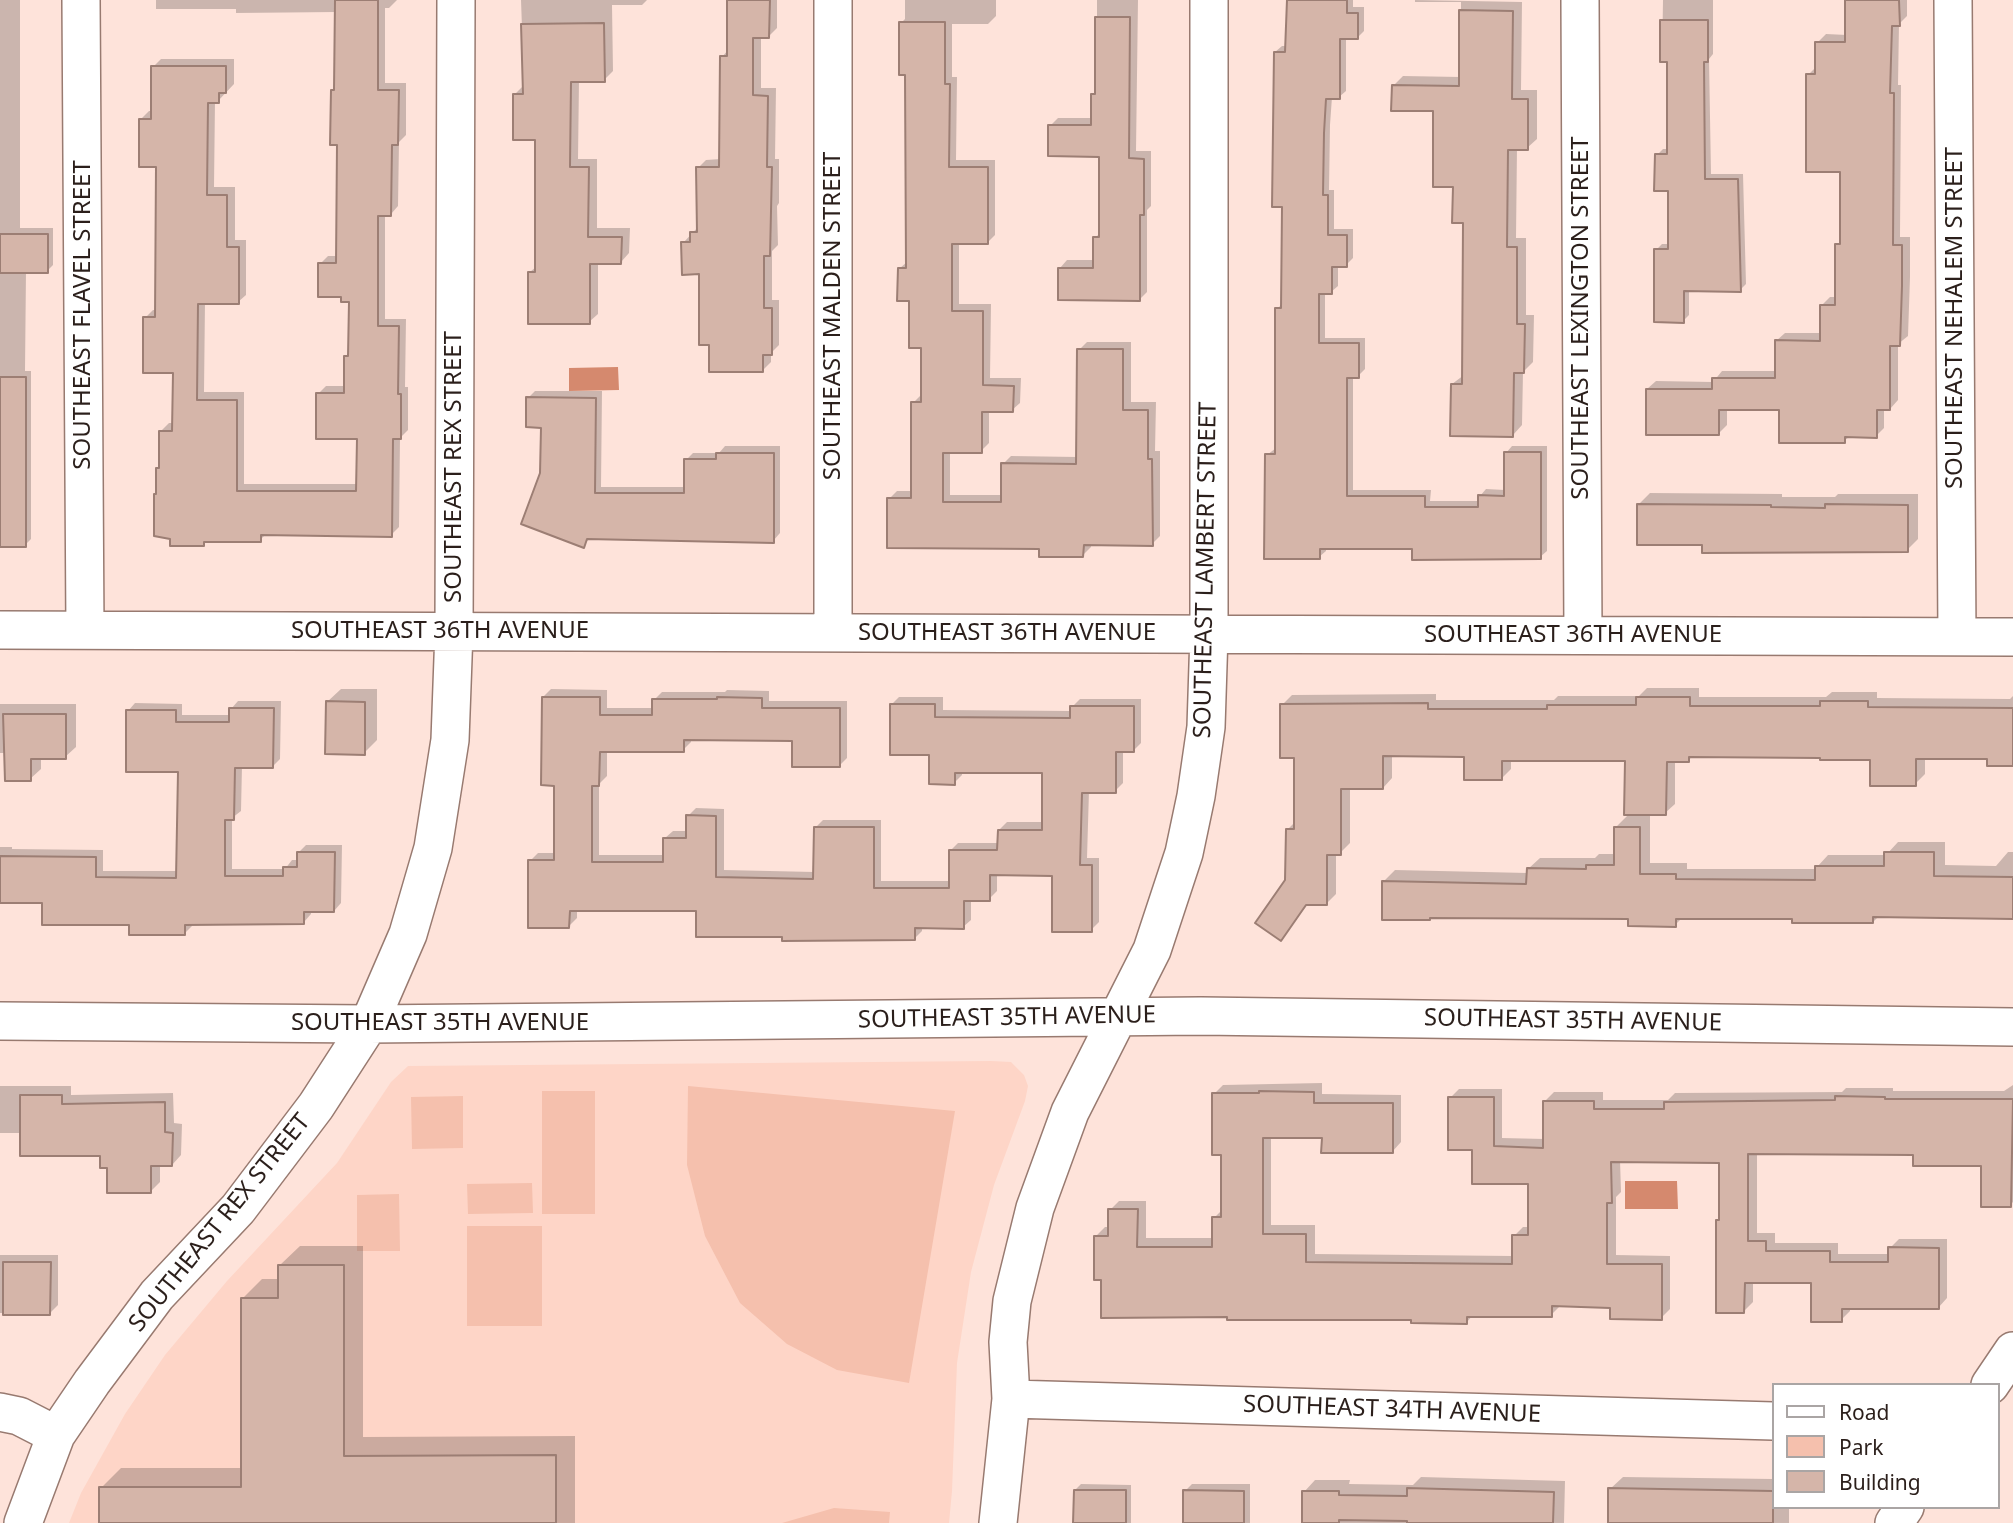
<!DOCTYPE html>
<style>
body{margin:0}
#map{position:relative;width:2013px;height:1523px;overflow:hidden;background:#fee3da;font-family:"Noto Sans",sans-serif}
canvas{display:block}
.legend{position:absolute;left:1772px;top:1383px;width:228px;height:126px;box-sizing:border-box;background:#fff;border:2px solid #aaa5a4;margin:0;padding:9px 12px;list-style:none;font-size:21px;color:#2b1f1b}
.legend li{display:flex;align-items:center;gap:14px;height:35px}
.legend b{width:35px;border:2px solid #aaa5a4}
</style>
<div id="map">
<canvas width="2013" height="1523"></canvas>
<ul class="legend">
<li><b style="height:9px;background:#fff"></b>Road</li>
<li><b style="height:19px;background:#f5c0ad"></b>Park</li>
<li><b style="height:19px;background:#d5b5a9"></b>Building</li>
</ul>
</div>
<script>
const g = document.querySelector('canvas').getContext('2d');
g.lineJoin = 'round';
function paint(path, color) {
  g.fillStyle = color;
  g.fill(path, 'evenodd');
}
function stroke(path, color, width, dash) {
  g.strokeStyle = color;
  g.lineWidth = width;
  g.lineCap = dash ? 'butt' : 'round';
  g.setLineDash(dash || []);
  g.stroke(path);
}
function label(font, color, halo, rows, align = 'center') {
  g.font = font + ' "Noto Sans",sans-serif';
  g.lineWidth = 5;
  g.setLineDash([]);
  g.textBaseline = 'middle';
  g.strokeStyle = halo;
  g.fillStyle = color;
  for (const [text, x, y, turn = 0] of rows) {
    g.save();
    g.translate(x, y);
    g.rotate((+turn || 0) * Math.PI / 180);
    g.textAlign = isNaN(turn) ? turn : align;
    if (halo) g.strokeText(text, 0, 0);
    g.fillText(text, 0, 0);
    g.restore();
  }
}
const built = new Path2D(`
 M991 1061 1011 1062 1024 1075 1028 1086 1025 1101 994 1185 971 1272 957 1363 952 1491 949 1523H69L81 1493 125 1414 165 1355 227 1281 337 1163 391 1082 408 1066Z`);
const green = new Path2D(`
 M688 1086 955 1111 909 1383 837 1370 787 1344 740 1303 705 1236 687 1165Z
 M542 1091H595V1214H542Z
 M463 1096V1148L412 1149 411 1097Z
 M532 1183 533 1213 468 1214 467 1184Z
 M399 1194 400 1251H357V1195Z
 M467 1226H542V1326H467Z
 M834 1508 890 1512 889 1523H782Z`);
const water = new Path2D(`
 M618 367 619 390 569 391V368Z
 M1625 1181H1677L1678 1209H1625Z`);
const shadow = new Path2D(`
 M0 0H20V228H53V265L47 271H26L25 371H31V539L25 545H0Z
 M156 0H397L389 8H385V83H406V135L399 142 398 206 391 214H385V319H406L405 387H408V430L400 438 399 527 391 535 266 534 260 540H208L204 544 161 466V431L169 423H174V371L145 318 153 310H157L158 166 141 119 149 111H153V67L161 59H234V84L218 101H215L214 187H235V240H246V295L238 302H205L204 392H244V484H358L359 438 318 394 326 386H346V357L349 353 350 300 320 264 328 256H338L339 143H332L337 12 236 13V9H156Z
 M521 0H647L642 5H612L613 71 604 80 579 81 578 159H597V228H630L629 253 621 262H598V314L589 322 530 272 537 266V139L514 95 524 85Z
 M729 0H777V28L769 36H761V88H776L775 159H779V203L777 206 778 245 772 251V300H779V345L771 353V362L763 370 711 344 701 273 683 243 699 226 698 168 706 160 721 159 722 57 728 50Z
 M905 0H996V16L988 24H952V77H957L956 160H995V235L987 243 959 242V304H991L990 378H1021L1020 403 1012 410H989V443L981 451H950V495H1003V464L1011 456 1078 457 1079 350 1087 342H1131V402H1156L1155 451H1160V536L1152 544 1091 543V547L1083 555 1040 547 889 499 897 491H913V403L921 395 923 346 899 269 908 261 906 73 901 23 905 19Z
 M1097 0H1138L1136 151H1151V206L1147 210V292L1139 300 1060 268 1067 260H1095V238L1101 232V155L1050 126 1058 118H1093V94L1097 90Z
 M1289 0H1353V7H1364V31L1358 37H1346V91L1339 97H1332L1330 125 1329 190H1334V229H1353V258L1346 265H1338V286L1331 292H1325V338H1365V369L1358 376H1353V490H1431L1430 501H1480V496L1486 489 1505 490 1506 453 1512 446H1547V551L1540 557 1414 548 1326 547V551L1319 557 1267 455 1276 448 1277 309 1283 303 1284 205 1275 52 1282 46H1287Z
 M1415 0 1522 2 1521 90H1537V139L1527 148H1517L1516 238H1526V315H1534L1533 362 1523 372 1522 425 1513 435 1452 384 1464 375V221L1434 109 1393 86 1403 76 1461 77V2H1415Z
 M1663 0H1713V54L1709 59 1711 174H1743L1746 284 1740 290H1689V315L1683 321 1656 250 1662 244H1670V189L1657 155 1663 149H1669V60H1662Z
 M1846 0H1907V16L1899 24 1898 85H1901L1900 237H1910V277L1908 336 1898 344V400L1890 409H1884V428L1876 436H1850L1844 441 1781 408H1727V425L1719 433 1647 389 1656 381 1713 382 1722 371H1776V341L1785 333H1822V305L1830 297H1837V245L1841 241V171L1808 75 1817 66V43L1826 34 1847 35Z
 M535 391H602L601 487H686V460L693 453H719L725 446H780V533L773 541 590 538 583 545 542 473 543 426 528 398Z
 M1650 493 1782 494V497H1835L1838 494H1918V539L1907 550 1704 543 1639 504Z
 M1647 688H1699V697H1826L1832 692H1877V698L2010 699 2013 696V765L1989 758 1925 757V774L1915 784 1872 759 1693 755 1689 760H1675V804L1665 813H1650V863H1687V869H1817V867L1828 855H1886L1898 842H1945V865L1996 866 2008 852H2013V917L1879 916 1873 922 1794 918 1683 917 1675 925 1630 917H1432L1430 919 1383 882 1395 870 1528 873V869L1540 858H1595L1599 854H1616V827L1630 813 1626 760 1511 759V769L1502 778 1466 755H1392V778L1383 788H1350V843L1340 853H1336V894L1326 904H1308L1280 939 1287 881V830L1296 821V756L1282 705 1292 695 1436 694V700H1554L1558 696H1639Z
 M341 689H377V740L364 753 327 702Z
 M551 689 607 690V708H654V700L662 692H725L727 690 769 691V701H847V758L839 766 794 739 691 738V742L683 750H607V776L599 784V855H665V838L673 831H688V816L696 808 724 809V870L815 872V828L823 820H881V881H950V851L958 843H999V830L1007 822H1044V771H962V775L954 783 891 705 899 697H943V710L1072 711V707L1080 699H1141V743L1133 751 1123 750V783L1115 791H1089L1087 858H1099V922L1091 930 1054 875 997 874V891L989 899H971V920L963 927 922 926V931L914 939 784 935 697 910 577 909V918L569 926 530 861 538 853H556V784L543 697Z
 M238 701H281L280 759 273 766H242L241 811 232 818V869H285L292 860H299V852L306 845H342L341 903 334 911H311V914L304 922 192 923V926L184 934 130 923 43 901H0V847H12V849L103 850V871H178L180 770 128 711 135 703 182 704V715H231V709Z
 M0 704H76V747L65 757H41V769L30 779 5 753H0Z
 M1322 1083V1094L1401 1095V1142L1392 1152 1323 1136H1271V1225H1315V1254L1513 1256 1514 1236 1523 1227H1529V1182L1474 1148 1450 1098 1459 1089H1502V1138L1545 1139V1101L1554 1092H1603V1100H1668L1675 1093 1842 1092 1846 1088H1893V1091H2004L2013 1085V1202L2010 1205 1983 1164 1915 1153 1757 1152V1233H1775V1243H1838V1254H1890V1248L1899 1239H1947V1298L1938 1308 1850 1307V1311L1841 1320 1812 1281H1753V1302L1744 1311 1717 1221 1721 1217V1161L1620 1160 1621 1192 1616 1197V1255L1670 1256V1309L1661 1318 1612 1306H1560L1551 1315H1473L1467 1322 1412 1318 1228 1315 1103 1278 1096 1236 1105 1227H1110V1210L1119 1201H1146V1238H1214V1218L1222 1210V1153L1214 1094 1223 1085Z
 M0 1086H71V1095L173 1093 174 1123 182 1124 181 1155 172 1165H160V1182L150 1192 108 1166 102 1154 22 1133H0Z
 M300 1246H363V1437L575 1436V1523H101V1488L121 1468H242V1299L262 1279H280V1265Z
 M0 1255H58V1305L50 1313H0Z
 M1421 1477 1565 1481 1564 1523H1303L1304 1492 1315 1480H1350L1349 1484 1413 1485Z
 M1623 1477 1773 1479V1507H1789V1523H1610V1489Z
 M1081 1484 1131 1485V1523H1075V1490Z
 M1192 1484H1250V1523H1184L1185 1491Z`);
const building = new Path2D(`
 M335 0H378V90H399L398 145H392L391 216H378V326H399L398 394H401V439H393L392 537 261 535V542H204V546H170V539L154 536V494H156V468H159V431H172L173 373H143V317H155L156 167H139V119H151V66H226V93H219V103H208L207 195H227V247H239V304H198L197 400H237V491H356L357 439H316V393H344V356H348L349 302H341V297H318V263H336L337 145H330L331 90H334Z
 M727 0H770L769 38H753V95L768 96 767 167H772L770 256H764V308H772V355H763V372H709V345H699V274L682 275 681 242H690V232H697L696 167H719L720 56H727Z
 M1287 0H1347V13H1358V39H1340V99H1326L1324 133 1323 195H1328V235H1347V267H1332V294H1319V343H1359V378H1347V496H1425V507H1478V495L1504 496V452H1541V559L1412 560V549H1320V559H1264L1265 454H1275V308H1281L1282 207H1272L1274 52H1285Z
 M1845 0H1899L1900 26H1892L1890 93H1894L1893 245H1902V286L1900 346H1890V410H1877V438L1845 437V443H1779V410H1719V435H1646V389H1712V378H1775V340L1820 341V305H1835V244H1840V172H1806V74H1815V42H1845Z
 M1459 10 1513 11 1512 99H1528V150H1508L1507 247H1517V324H1525L1524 373H1514L1513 437 1450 436 1451 384H1462L1463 223H1452L1453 187H1433V111H1391L1392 85 1459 86Z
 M1095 17H1130L1129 158 1144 159V215H1140V301L1058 300V268H1093V237H1099V157L1048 156V125H1091V94H1095Z
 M1660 20H1708V62H1704L1705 179H1738L1741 292 1684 291V323L1654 322V249H1668V191H1654L1655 154H1667V62H1660Z
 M899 22H945V84H950L949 167H988V244H952V311H983V385L1014 386 1013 412H982V453H943V502H1001V463L1076 464 1077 349H1123V410H1148V459H1152L1153 546 1084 545 1083 557H1039V549L887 548V498H911V402H921V348H909V301H897L898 268H906L905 75H899Z
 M604 23 605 82H571L570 167H589L588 237H622L621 264H590V324H528V272H535V140H513V94H523L521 24Z
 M0 234H48V273H0Z
 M0 377H26V547H0Z
 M526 397 596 398 595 493H684V459H716V453H774V543L587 539 584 548 521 524 540 473 541 428 526 427Z
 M1637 504 1771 505V507L1825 508V504L1908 505V552L1702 553V545H1637Z
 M542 697H600V715H652V699H717V697L762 698V708H840V767H792V741L684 740V752H600L599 786H592V862H663V838H686V815L716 816V877L813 879 814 827H874V888H949V850H997L998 830H1042V773H955V785L929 784V755H890V704H935V717L1070 718V706H1134V752H1116V793H1082L1080 865H1092V932H1052V876L990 875V901H964V929L915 928V940L782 941V937H696V911H570L569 928H528V860H554V786L541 785Z
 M1636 697H1690V706H1820V701H1868V707L2013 708V766H1987V759H1916V786H1870V760H1820V758L1689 757V762H1667L1666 815H1624L1625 761H1502V780H1464V757L1383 756V789H1341V855H1327V905H1306L1281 941 1255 923 1285 880 1286 829H1294V758H1280V704L1428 703V709H1547V705H1636Z
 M326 701 365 702V755L325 754Z
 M229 708H274L273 768H235L234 820H225V876H283V867H297V852H335L334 912H304V924L185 925V935H129V925H42V903H0V856L96 857V877L176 878 178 772H126V710H176V722H229Z
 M3 714H66V759H31V781H5Z
 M1614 827H1640V874H1676V879L1815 880V866H1884V852H1934V876L2013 877V919L1873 917V923H1792V919H1676V927L1628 926V919L1430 918V920H1382V881L1526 884 1527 868 1586 869V865H1614Z
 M1259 1091 1314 1092V1103H1393V1153H1321L1322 1138H1263V1234H1306V1262L1512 1264V1235H1528V1184H1472V1150H1448V1097H1494V1146L1543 1148V1101H1594V1109H1664V1102L1835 1100V1096L1885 1097V1099H2013L2011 1207H1981V1166H1913V1155L1748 1154V1241H1766V1251H1830V1262H1888V1247L1939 1248V1309H1842V1322H1811V1283H1745L1744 1313H1716V1220H1719V1163L1611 1162 1612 1203H1607V1264H1662V1320L1610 1319V1308L1552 1306V1317H1467V1324L1411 1323V1320H1227V1317L1101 1318V1280H1094V1236H1108V1209H1138L1137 1247H1212V1217H1221V1155H1212V1093H1259Z
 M20 1095H62V1104L165 1102V1132L173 1133 172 1166H151V1193H107V1168H100V1156H20Z
 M3 1262H51L50 1315H3Z
 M278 1265H344V1456L556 1455V1523H99V1487H241V1298H278Z
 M1407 1488 1554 1492 1553 1523H1407V1521L1339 1520V1523H1302V1491H1339V1495L1407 1496Z
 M1608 1488 1773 1491V1523H1608Z
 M1074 1490H1126V1523H1073Z
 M1183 1490 1244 1491V1523H1183Z`);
const street = new Path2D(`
 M81 0 85 630
 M1580 0 1583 635
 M1953 0 1957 637
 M0 630 2013 637
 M833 633V0
 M0 1021 369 1024 1201 1016 2013 1027
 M1990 1385 2013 1351
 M1011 1399 1773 1421
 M0 1412 19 1416 56 1435
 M23 1523 56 1435 92 1382 157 1295 238 1209 316 1106 369 1024 408 934 433 848 450 740 454 631 456 0
 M998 1523 1011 1399 1008 1342 1012 1301 1035 1208 1070 1112 1152 950 1184 853 1196 796 1206 727 1209 634V0
 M1894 1523 1905 1507`);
const streetNames = [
 ["SOUTHEAST FLAVEL STREET",83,315,-90],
 ["SOUTHEAST MALDEN STREET",833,316,-90],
 ["SOUTHEAST LEXINGTON STREET",1581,318,-90],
 ["SOUTHEAST NEHALEM STREET",1955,318,-90],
 ["SOUTHEAST REX STREET",454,467,-90],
 ["SOUTHEAST LAMBERT STREET",1206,570,-89],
 ["SOUTHEAST 36TH AVENUE",440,631],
 ["SOUTHEAST 36TH AVENUE",1007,633],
 ["SOUTHEAST 36TH AVENUE",1573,635],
 ["SOUTHEAST 35TH AVENUE",1007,1018,-1],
 ["SOUTHEAST 35TH AVENUE",1573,1021,1],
 ["SOUTHEAST 35TH AVENUE",440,1023],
 ["SOUTHEAST REX STREET",220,1223,-51],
 ["SOUTHEAST 34TH AVENUE",1392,1410,2]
];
paint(built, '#fed5c7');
paint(green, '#f5c0ad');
paint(water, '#d5896e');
paint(shadow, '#0003');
paint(building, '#d5b5a9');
stroke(building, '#9c7e74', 2);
stroke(street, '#987a70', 40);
stroke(street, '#fff', 37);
label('24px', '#2b1f1b', '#fff', streetNames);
</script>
